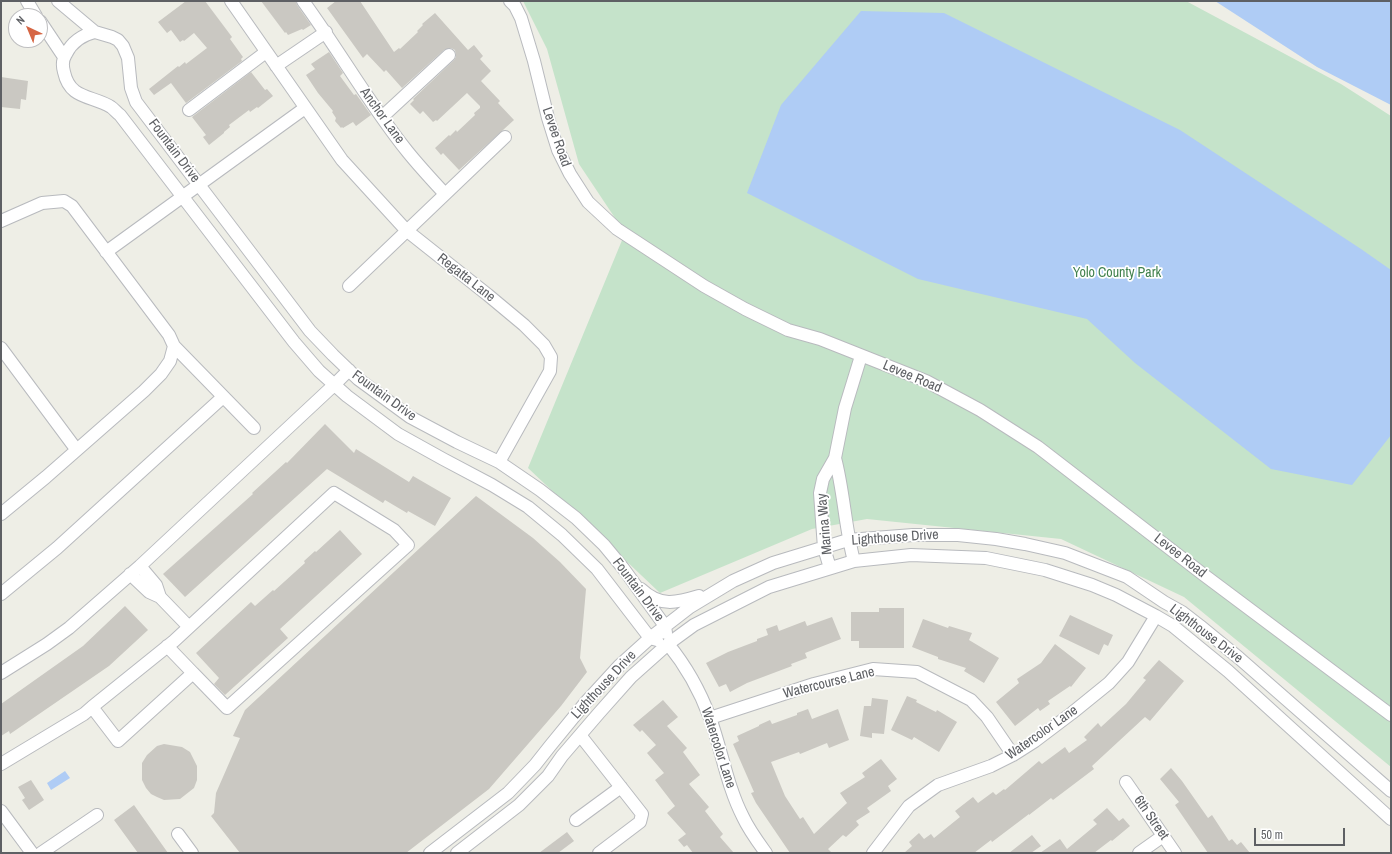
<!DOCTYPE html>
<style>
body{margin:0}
#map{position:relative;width:1392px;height:854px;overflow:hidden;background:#eeeee6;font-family:"Archivo Narrow",sans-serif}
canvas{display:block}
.frame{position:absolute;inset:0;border:2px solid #5e6064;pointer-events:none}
.north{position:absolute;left:8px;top:8px;width:40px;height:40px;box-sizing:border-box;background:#fff;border:1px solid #bfbfc1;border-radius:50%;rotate:316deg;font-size:11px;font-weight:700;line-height:16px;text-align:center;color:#5e6064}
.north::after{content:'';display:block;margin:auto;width:14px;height:18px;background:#d66644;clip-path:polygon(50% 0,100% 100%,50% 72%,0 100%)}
.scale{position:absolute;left:1254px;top:828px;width:91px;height:18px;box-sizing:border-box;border:2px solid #5e6064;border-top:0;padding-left:5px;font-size:12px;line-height:14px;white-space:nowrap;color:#5e6064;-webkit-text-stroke:3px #fff;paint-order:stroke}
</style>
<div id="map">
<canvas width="1392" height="854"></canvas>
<div class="frame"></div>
<div class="north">N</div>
<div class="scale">50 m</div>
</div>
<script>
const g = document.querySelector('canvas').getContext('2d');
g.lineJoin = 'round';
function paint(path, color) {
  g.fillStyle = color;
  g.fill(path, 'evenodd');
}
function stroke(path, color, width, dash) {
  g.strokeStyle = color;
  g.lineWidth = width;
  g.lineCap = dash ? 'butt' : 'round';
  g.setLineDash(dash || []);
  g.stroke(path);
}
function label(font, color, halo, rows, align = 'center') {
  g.font = font + ' "Archivo Narrow",sans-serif';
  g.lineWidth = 3.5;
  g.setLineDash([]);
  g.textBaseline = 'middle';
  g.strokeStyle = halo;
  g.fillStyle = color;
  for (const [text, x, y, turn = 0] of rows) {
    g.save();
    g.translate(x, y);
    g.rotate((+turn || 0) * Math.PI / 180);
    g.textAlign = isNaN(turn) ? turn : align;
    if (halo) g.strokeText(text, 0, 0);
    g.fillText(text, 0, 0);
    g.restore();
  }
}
const green = new Path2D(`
 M523 1H1186L1341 84 1391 116V767L1184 597 1061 539 867 519 812 529 660 593 528 468 625 233 579 164 547 49Z`);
const water = new Path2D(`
 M1215 1H1391V105L1317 67Z
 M861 11 944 13 1180 130 1361 249 1391 270V435L1352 485 1271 469 1135 363 1087 319 918 279 747 193 781 105Z
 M65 771 70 778 51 790 47 783Z`);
const building = new Path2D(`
 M186 1H205L232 37 230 39 243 57 241 59 242 61 186 103 171 83 154 95 149 89 178 66 179 67 185 62 186 64 207 48 194 33 184 41 183 40 180 42 171 30 167 33 158 22Z
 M261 1H296L297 5 311 25 303 30 302 29 288 35 286 32 285 33Z
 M336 1H360L394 52 399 48 400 49 418 32 417 31 423 25 422 24 435 13 468 50 474 45 483 56 480 59 491 71 481 81 500 101 498 103 514 120 459 170 443 153 441 155 435 148 449 135 450 136 456 130 457 132 475 115 474 113 480 108V106L467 93 437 121 436 120 433 122 423 111 420 114 410 104 414 100 413 99 454 60 456 57 455 50 451 48 444 50 402 88 386 70 384 72 367 54 363 58 327 8Z
 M329 52 343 73 340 76 354 95 356 94 371 115 356 126 353 122 343 128 342 127 341 128 335 121 336 118 332 112 333 111 318 93 306 75 315 69 311 64Z
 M251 72 265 90 267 89 273 96 258 108 257 107 250 112 249 110 229 125 230 127 224 132V133L209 145 203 137 206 135 192 117Z
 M1 77 28 81 26 100 21 99 20 109 1 107Z
 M325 424 354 453 356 449 409 482 413 476 451 498 435 526 408 511 407 513 385 500 383 503 327 469 185 597 163 574 253 494 252 493 286 462 287 463Z
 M476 496 533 538 560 562 586 589 580 658 587 672 561 706 489 789 406 853H240L211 816 214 813 216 793 240 738 233 736 245 710Z
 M340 530 362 554 280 629 288 638 225 695 214 684 219 678 196 653 251 602 255 606 273 590 274 591 305 563 304 561 315 551 316 552Z
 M125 606 148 630 109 666 10 734 9 731 1 736V704L83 646Z
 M879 608H904V648H859V641H851V612H879Z
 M1070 615 1113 635 1108 646 1104 644 1099 655 1059 636Z
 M832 617 841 639 805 653 807 658 791 664 792 666 747 683 730 692 726 684 719 687 706 663 728 652 757 641V639L768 635 766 629 777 625 779 631 805 621 807 626Z
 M923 619 948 628 949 626 972 633 969 640 999 658 984 683 964 671 966 668 938 659V657L912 647Z
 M1055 644 1086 668 1071 687 1070 686 1048 701 1050 704 1040 711 1038 708 1015 726 996 702 1019 683 1017 679 1041 663Z
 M1159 660 1184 681 1150 721 1145 717 1092 766 1094 769 1053 800 1051 798 1029 815V814L992 842 991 840 974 853H904L912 846 909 842 919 833 924 839 931 834 934 838 960 817 955 811 973 797 978 803 993 792 996 795 1004 789 1005 790 1039 761 1042 764 1065 747 1069 753 1087 740 1084 737 1098 723 1101 727 1126 704 1146 680 1143 678Z
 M907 696 917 700 916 702 936 712 937 710 957 722 939 752 914 737 912 740 891 730Z
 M872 698 888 700 884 734 872 733V738L860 736 864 706H871Z
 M663 700 678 717 667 726 687 748 683 752 700 775 689 784 709 807 705 811 723 834 720 837 734 853H693L687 845 684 847 678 840 686 834 667 813 675 806 655 780 664 773 647 753 656 745 642 730 640 732 633 725Z
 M808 709 812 719 838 709 849 740 829 748 827 743 800 754 799 752 771 762 785 796 800 819 803 817 814 834 847 803 840 793 865 777 862 773 881 759 897 779 888 786 891 791 867 808 870 812 856 821 859 825 846 837 843 835 828 849 832 853H790L756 803 751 793 754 792 733 744 739 741 737 736 759 726V725L770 720 772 724 797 715V713Z
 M164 744 182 747 190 752 197 766V780L194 788 180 799 164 800 157 797 151 794 146 788 142 780V763L147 755 157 746Z
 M1171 768 1182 781 1208 818 1212 815 1229 841 1232 839 1237 845 1241 842 1250 853H1208L1175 805 1179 802 1160 779Z
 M31 780 44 800 29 810 22 800 25 798 18 787Z
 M134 805 168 853H138L114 820Z
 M1107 808 1119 821 1123 818 1130 826 1112 841 1111 840 1094 853H1040L1060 839 1067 849 1097 824 1093 820Z
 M567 832 574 841 558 853H539Z
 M1032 835 1041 846 1031 853H1009Z`);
const minor = new Path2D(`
 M27 1 36 16
 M58 1 95 32 112 37 118 40 123 46 128 58 131 88 136 102 310 331 333 355 358 379 410 417 457 442 499 462 540 490 576 518 604 545 623 568 665 626 666 633
 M231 1 342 160 406 230 488 295 524 325 544 345 551 357 550 371 499 462
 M303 1C339 50 369 104 407 151 419 166 432 180 445 194
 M510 1 515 6 521 18 534 61 548 118 558 150 570 174 588 202 617 229 704 286 745 309 788 330 820 339 926 381 980 410 1038 447 1204 575 1391 715
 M40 21 64 57
 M95 32C82 35 72 42 66 54 62 60 62 65 64 72 70 100 92 95 111 107 114 109 117 113 120 115L294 342 319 371 347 396 398 434 443 459 492 485 528 507 562 535 597 569 650 638 657 640
 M276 66 326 32
 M189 110 266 52
 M382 117 449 55
 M1 221 42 203 64 201 72 206 169 335 174 346 170 361 161 374 144 391 46 477 1 514
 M106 252 305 108
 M349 286 505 137
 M174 346 254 428
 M1 348 76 449
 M835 458C844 492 845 528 854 561
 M140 566 156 585 160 597
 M830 568 824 548 820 493 823 479 835 458 845 408 861 356
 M130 574 149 592 160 597 189 627
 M641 589C660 607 676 603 699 596
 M1 594 57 548 223 397
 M668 644C686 666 700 691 710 718 722 751 727 786 743 817 749 830 758 842 766 853
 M167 646 193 673
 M1 673 47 644 69 628 140 566 334 385 349 370
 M710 718 814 684 873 669 917 672 971 700 987 717 1013 755
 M580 735 642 814 640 822 599 853
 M1 764 84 714 92 707 174 641 334 493 394 530 408 545 227 708 193 673 118 741 92 707
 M1126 782 1175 853
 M1 811 32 853
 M576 820 621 787
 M178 834 192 853
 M41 853 97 815
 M430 853 508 793 535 765 550 746 586 702 619 666 650 638 690 607 733 581 773 563 848 540 913 535H958L996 539 1025 544 1065 553 1127 577 1164 602 1182 612 1200 626 1239 658 1391 791
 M457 853 519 805 548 776 562 756 599 713 631 677 668 644 694 625 769 587 854 561 911 555 986 558 1045 570 1092 585 1116 595 1156 616 1173 626 1228 671 1391 819
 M873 853 909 806 938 785 991 766 1013 755 1035 741 1072 713 1109 683 1128 662 1156 616
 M1139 853 1163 836`);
const streetNames = [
 ["Anchor Lane",382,116,54],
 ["Levee Road",556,137,71],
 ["Fountain Drive",174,151,53],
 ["Regatta Lane",466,278,38],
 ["Levee Road",912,377,23],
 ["Fountain Drive",384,396,36],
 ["Marina Way",825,524,-95],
 ["Lighthouse Drive",895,538,-4],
 ["Levee Road",1180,556,38],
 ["Fountain Drive",638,590,53],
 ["Lighthouse Drive",1206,634,37],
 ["Watercourse Lane",829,683,-14],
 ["Lighthouse Drive",604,685,-47],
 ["Watercolor Lane",1042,733,-35],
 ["Watercolor Lane",718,748,72],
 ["6th Street",1151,818,55]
];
const parkNames = [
 ["Yolo County Park",1117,273]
];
paint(green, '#c5e3ca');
paint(water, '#afccf5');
paint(building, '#cac8c2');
stroke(minor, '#b8babe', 14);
stroke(minor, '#fff', 12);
label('14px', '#5e6064', '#fff', streetNames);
label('14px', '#40814d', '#fff', parkNames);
</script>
